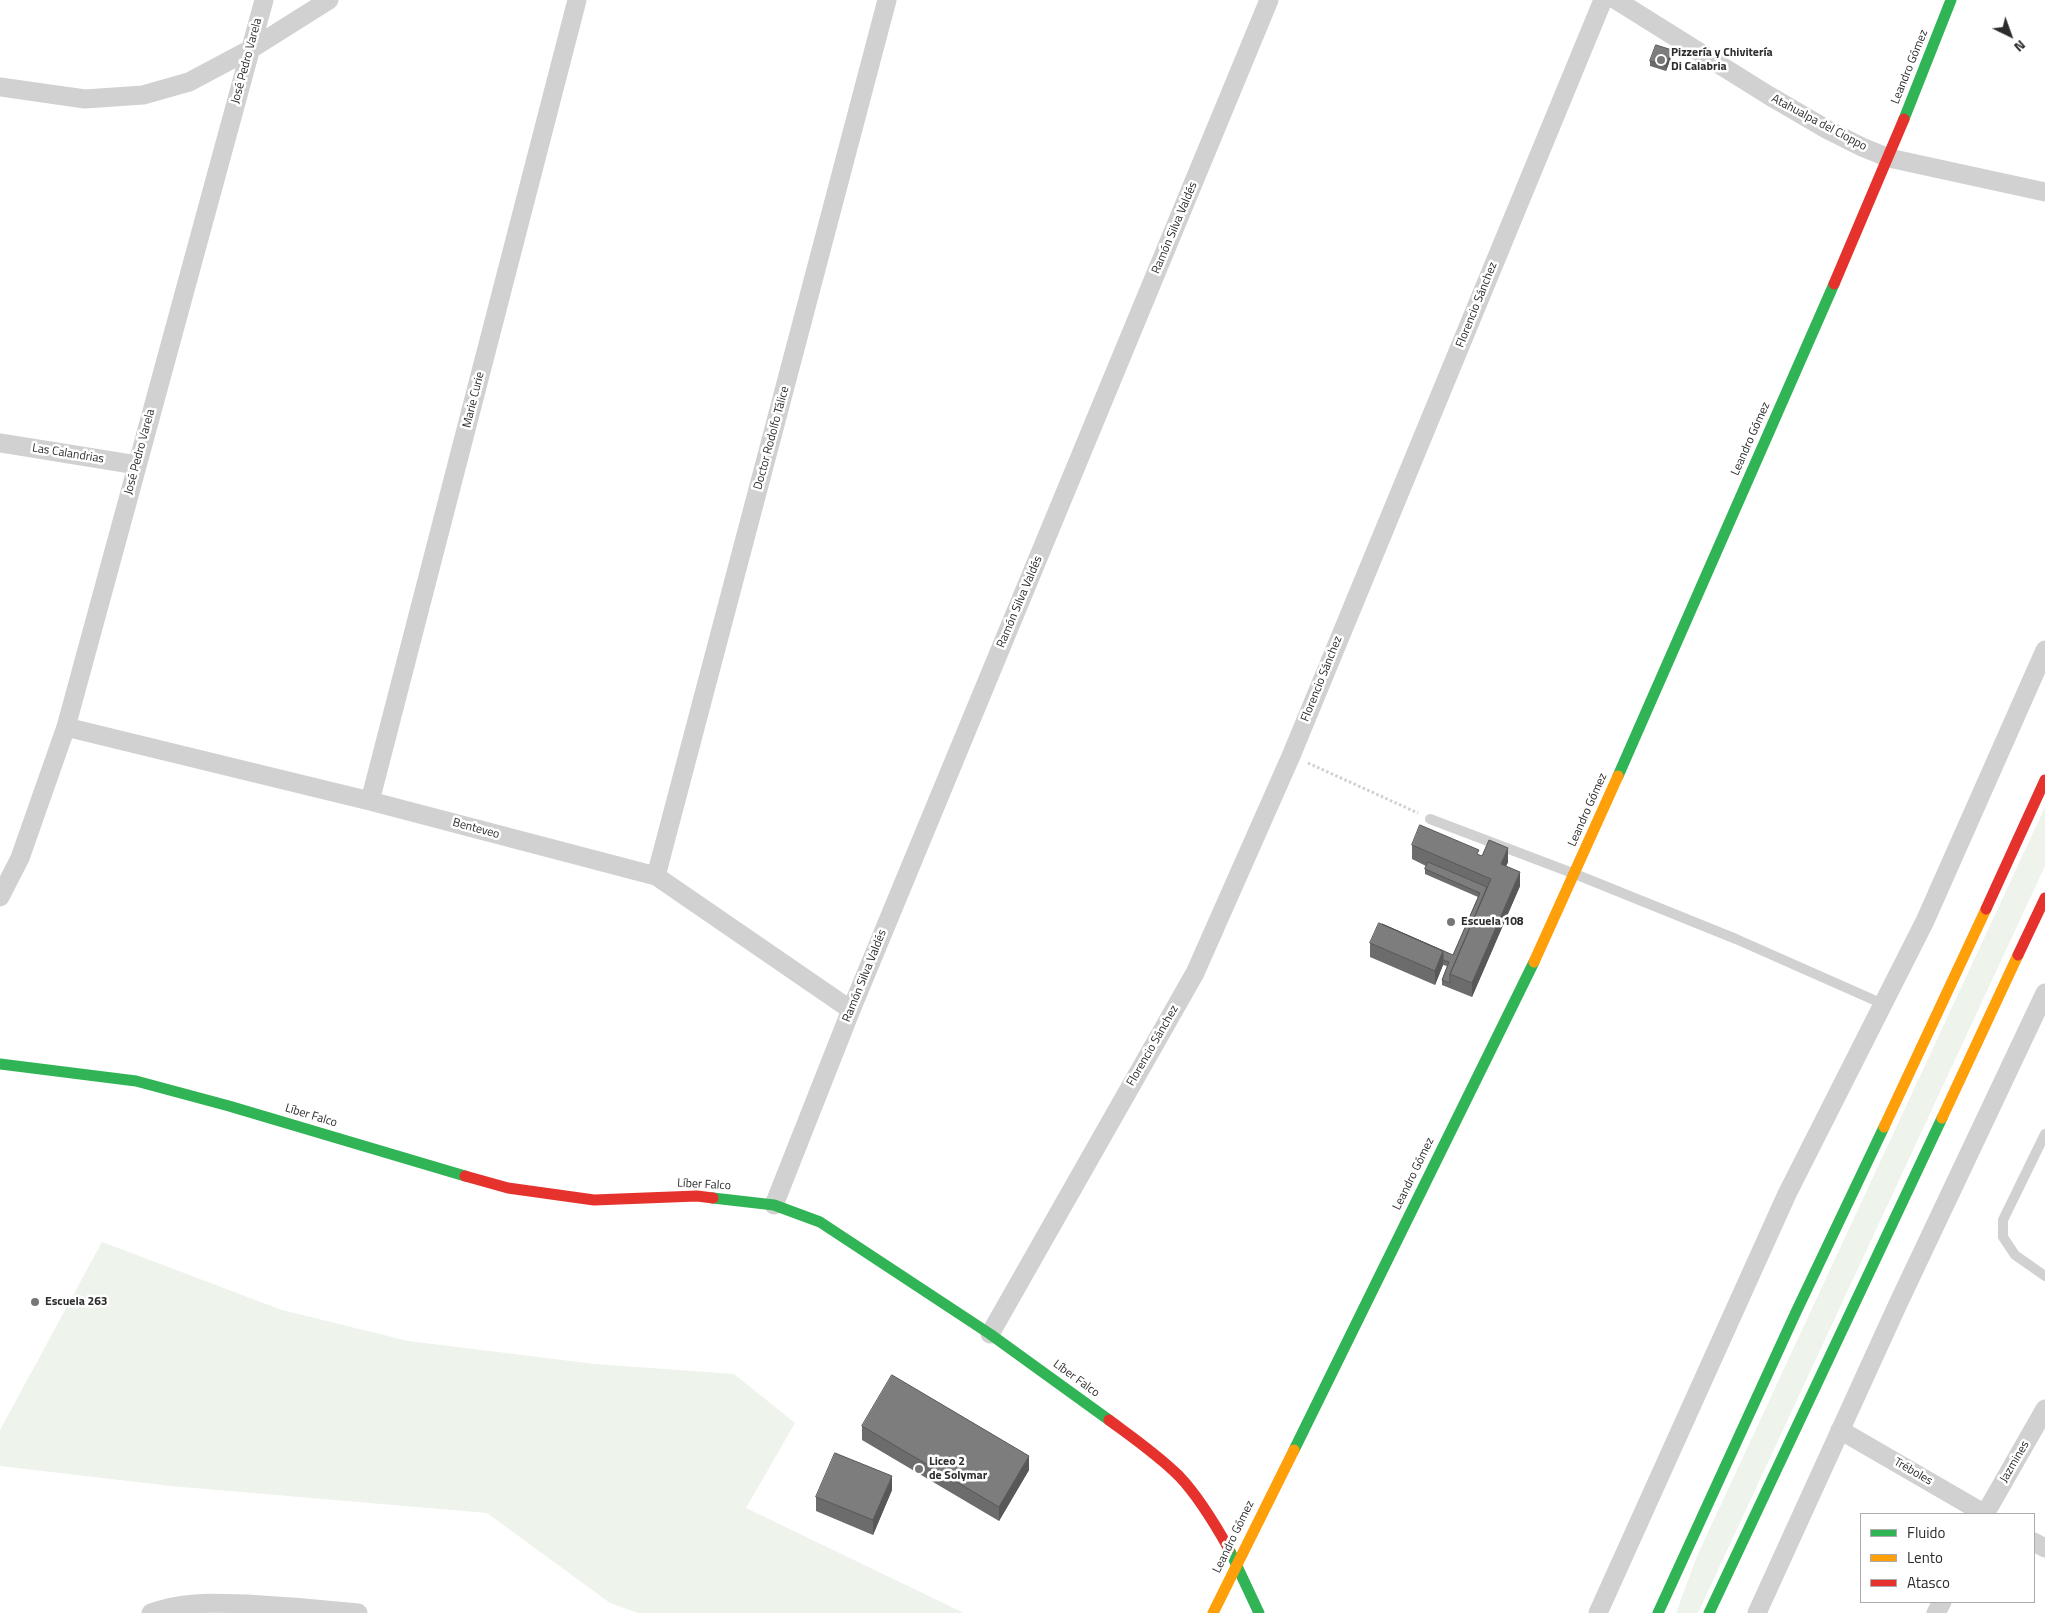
<!DOCTYPE html>
<meta charset="utf-8">
<style>
body{margin:0}
#map{position:relative;width:2045px;height:1613px;overflow:hidden;background:#fff;font-family:"Titillium Web",sans-serif}
canvas{display:block}
.legend{position:absolute;left:1860px;top:1513px;width:175px;height:90px;box-sizing:border-box;background:#fff;border:1px solid #ababab;margin:0;padding:6px 9px;list-style:none;font-size:15px;color:#2c2c2c}
.legend li{display:flex;align-items:center;gap:10px;height:25px}
.legend b{width:25px;border:1px solid #ababab}
.north{position:absolute;left:1985px;top:10px;width:50px;height:50px;-webkit-text-stroke:4px #fff;paint-order:stroke;rotate:138deg;font-size:14px;font-weight:700;line-height:20px;text-align:center;color:#2c2c2c}
.north::after{content:'';display:block;margin:auto;width:18px;height:22px;background:#2c2c2c;clip-path:polygon(50% 0,100% 100%,50% 72%,0 100%)}
</style>
<div id="map">
<canvas width="2045" height="1613"></canvas>
<ul class="legend">
<li><b style="height:6px;background:#30b455"></b>Fluido</li>
<li><b style="height:6px;background:#ff9f0a"></b>Lento</li>
<li><b style="height:6px;background:#e5322d"></b>Atasco</li>
</ul>
<div class="north">N</div>
</div>
<script>
const g = document.querySelector('canvas').getContext('2d');
g.lineJoin = 'round';
function paint(path, color) {
  g.fillStyle = color;
  g.fill(path, 'evenodd');
}
function stroke(path, color, width, dash) {
  g.strokeStyle = color;
  g.lineWidth = width;
  g.lineCap = dash ? 'butt' : 'round';
  g.setLineDash(dash || []);
  g.stroke(path);
}
function label(font, color, halo, rows, align = 'center') {
  g.font = font + ' "Titillium Web",sans-serif';
  g.lineWidth = 5;
  g.setLineDash([]);
  g.textBaseline = 'middle';
  g.strokeStyle = halo;
  g.fillStyle = color;
  for (const [text, x, y, turn = 0] of rows) {
    g.save();
    g.translate(x, y);
    g.rotate((+turn || 0) * Math.PI / 180);
    g.textAlign = isNaN(turn) ? turn : align;
    if (halo) g.strokeText(text, 0, 0);
    g.fillText(text, 0, 0);
    g.restore();
  }
}
const green = new Path2D(`
 M2045 807V866L1698 1613H1676L1697 1556Z
 M102 1242 282 1310 408 1341 595 1364 734 1374 795 1423 746 1508 964 1613H638L610 1603 487 1513 171 1486 0 1466V1430Z`);
const path = new Path2D(`
 M1308 763 1418 813`);
const lane = new Path2D(`
 M1430 819 1575 874 1736 939 1883 1004
 M2045 1134 2003 1220V1237L2015 1255 2045 1276`);
const street = new Path2D(`
 M1616 0 1768 95 1828 130 1862 147 1889 158 2045 192
 M0 87 85 99 143 95 189 82 251 49 329 0
 M0 443 137 465
 M66 727 370 801 656 876 851 1010
 M370 801 577 0
 M656 876 887 0
 M0 897 20 858 66 727 264 0
 M774 1205 851 1010 1269 0
 M990 1334 1195 973 1291 756 1603 0
 M1840 1430 1985 1514
 M1985 1514 2045 1409
 M2034 1542 2045 1548
 M151 1613C184 1601 212 1603 247 1604 284 1606 321 1609 358 1613
 M1598 1613 1787 1194 1925 921 2045 650
 M1757 1613 1897 1306 2045 993
 M1936 1613 1942 1602`);
const fast = new Path2D(`
 M1904 119 1951 0
 M1618 776 1834 284
 M0 1064 136 1081 229 1106 465 1176
 M713 1198 774 1205 820 1222 990 1334 1109 1420
 M1294 1450 1534 962
 M1229 1549 1259 1613
 M1658 1613 1796 1312 1884 1127
 M1709 1613 1942 1118`);
const slow = new Path2D(`
 M1534 962 1618 776
 M1942 1118 2018 955
 M1884 1127 1986 909
 M1213 1613 1294 1450`);
const jam = new Path2D(`
 M1834 284 1904 119
 M1986 909 2045 780
 M2018 955 2045 898
 M465 1176 508 1188 594 1200 697 1196 713 1198
 M1109 1420C1132 1437 1158 1455 1179 1476 1199 1497 1215 1524 1229 1549`);
const wall = new Path2D(`
 M1672 55 1666 71 1650 66V61Z
 M1412 845 1479 855 1508 862 1506 866 1520 886 1472 997 1442 985V980L1447 966 1443 965 1435 985 1370 957V943L1453 955 1478 897 1425 874V869L1426 866 1412 859Z
 M862 1426 1029 1470 999 1521 862 1440Z
 M892 1490 873 1535 816 1511V1497Z`);
const shadedWall = new Path2D(`
 M1672 50V55L1666 71V66Z
 M1508 848V862L1501 878V864Z
 M1520 872V886L1472 997V983Z
 M1443 951V965L1435 985V971Z
 M1029 1456V1470L999 1521V1507Z
 M892 1476V1490L873 1535V1520Z`);
const building = new Path2D(`
 M1656 45 1672 50 1666 66 1650 61Z
 M1420 825 1479 850 1477 854 1482 856 1489 840 1508 848 1501 864 1520 872 1472 983 1450 974 1491 879 1412 845Z
 M1428 862 1487 887 1450 974V983L1442 980 1449 962 1443 960V951L1382 924 1453 955 1480 893 1425 869Z
 M1379 923 1443 951 1435 971 1370 943Z
 M892 1375 1029 1456 999 1507 862 1426Z
 M835 1453 892 1476 873 1520 816 1497Z`);
const markers = [
 [1661,60,5,"#767676"],
 [1451,922,5,"#767676"],
 [35,1302,5,"#767676"],
 [919,1469,5,"#767676"]
];
const poiNames = [
 ["Pizzería y Chivitería",1671,53],
 ["Di Calabria",1671,67],
 ["Escuela 108",1461,922],
 ["Escuela 263",45,1302],
 ["Liceo 2",929,1462],
 ["de Solymar",929,1476]
];
const streetNames = [
 ["José Pedro Varela",247,61,-75],
 ["Leandro Gómez",1910,67,-68],
 ["Atahualpa del Cioppo",1819,123,28],
 ["Ramón Silva Valdés",1175,228,-67],
 ["Florencio Sánchez",1477,305,-68],
 ["Marie Curie",474,400,-76],
 ["Doctor Rodolfo Tálice",772,438,-75],
 ["Leandro Gómez",1751,439,-66],
 ["José Pedro Varela",140,452,-75],
 ["Las Calandrias",68,454,9],
 ["Ramón Silva Valdés",1020,602,-67],
 ["Florencio Sánchez",1322,679,-68],
 ["Leandro Gómez",1588,810,-66],
 ["Benteveo",476,829,15],
 ["Ramón Silva Valdés",865,976,-68],
 ["Florencio Sánchez",1153,1046,-60],
 ["Líber Falco",311,1116,17],
 ["Leandro Gómez",1414,1174,-64],
 ["Líber Falco",704,1185,3],
 ["Líber Falco",1076,1379,36],
 ["Jazmines",2015,1462,-60],
 ["Tréboles",1913,1472,30],
 ["Leandro Gómez",1234,1537,-64]
];
paint(green, '#eef3eb');
stroke(path, '#d1d1d1', 3, [2.5, 2.5]);
stroke(lane, '#d1d1d1', 10);
stroke(street, '#d1d1d1', 19);
stroke(fast, '#30b455', 11);
stroke(slow, '#ff9f0a', 11);
stroke(jam, '#e5322d', 11);
paint(wall, '#6c6c6c');
paint(shadedWall, '#585858');
paint(building, '#7d7d7d');
stroke(building, '#585858', 1);
for (const [x, y, r, color] of markers) {
  const dot = new Path2D();
  dot.arc(x, y, r, 0, 2 * Math.PI);
  g.fillStyle = color;
  g.fill(dot);
  stroke(dot, '#fff', 2);
}
label('bold 12px', '#2c2c2c', '#fff', poiNames, 'left');
label('12px', '#2c2c2c', '#fff', streetNames);
</script>
